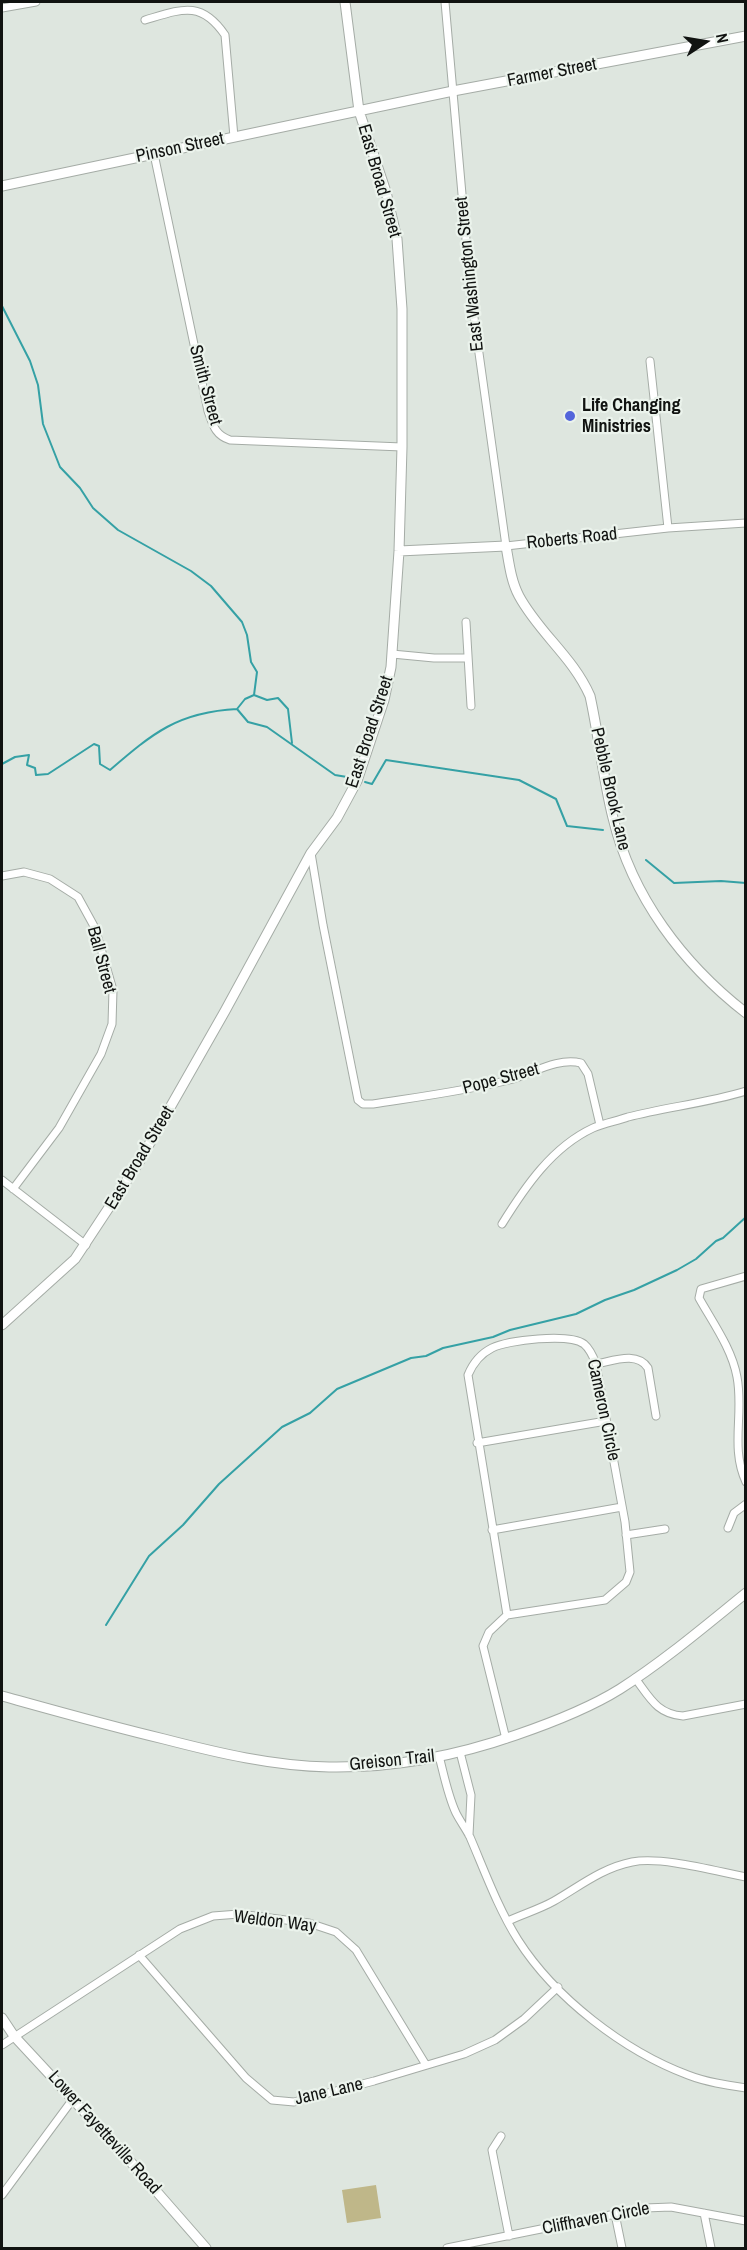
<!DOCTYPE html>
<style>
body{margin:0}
#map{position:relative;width:747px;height:2250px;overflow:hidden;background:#dee6df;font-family:"Archivo Narrow",sans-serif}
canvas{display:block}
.frame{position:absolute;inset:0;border:3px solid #111311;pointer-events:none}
.north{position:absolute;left:675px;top:12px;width:60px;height:60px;-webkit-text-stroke:4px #ebf3ec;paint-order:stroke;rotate:78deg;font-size:16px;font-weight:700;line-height:24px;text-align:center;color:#111311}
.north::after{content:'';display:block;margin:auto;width:21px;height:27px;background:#111311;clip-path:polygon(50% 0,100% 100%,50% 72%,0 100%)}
</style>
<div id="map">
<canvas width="747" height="2250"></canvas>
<div class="frame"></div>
<div class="north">N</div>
</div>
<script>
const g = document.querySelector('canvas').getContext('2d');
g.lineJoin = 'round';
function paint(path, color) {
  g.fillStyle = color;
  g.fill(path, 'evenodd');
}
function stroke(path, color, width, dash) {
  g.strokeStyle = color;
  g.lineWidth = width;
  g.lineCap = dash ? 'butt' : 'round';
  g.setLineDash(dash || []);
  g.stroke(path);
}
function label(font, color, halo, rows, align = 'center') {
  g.font = font + ' "Archivo Narrow",sans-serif';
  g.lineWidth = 4.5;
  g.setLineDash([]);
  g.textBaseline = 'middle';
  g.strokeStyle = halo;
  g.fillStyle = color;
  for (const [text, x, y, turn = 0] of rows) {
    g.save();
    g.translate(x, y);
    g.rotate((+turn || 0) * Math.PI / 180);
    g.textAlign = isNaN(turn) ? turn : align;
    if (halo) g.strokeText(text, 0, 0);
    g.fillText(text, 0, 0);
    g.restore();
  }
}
const green = new Path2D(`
 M376 2185 381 2218 347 2223 342 2190Z`);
const stream = new Path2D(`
 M2 306 30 361 38 385 43 424 60 467 80 488 93 508 118 530 191 571 211 586 242 622 247 635 251 662 257 672 254 695 267 700 278 698 288 709 292 743
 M237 709 245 699 254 695
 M2 764 15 757 29 755 27 765 35 768 36 775 48 774 94 744 99 746 100 764 110 770C153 733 178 712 237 709L248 722 267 727 335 775 347 777
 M365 782 372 784 386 760 519 780 556 799 567 826 603 830
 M646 860 674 883 721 881 746 883
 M106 1625 149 1556 183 1525 219 1484 282 1427 310 1413 337 1389 411 1358 426 1356 443 1348 493 1337 510 1330 576 1314 605 1300 634 1290 677 1270 696 1259 716 1241 723 1238 746 1217`);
const street = new Path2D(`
 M445 2 471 296 506 546 668 528 746 523
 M2 8 36 2
 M145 20C182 9 201 0 225 35L234 137
 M154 154 208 411C213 425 215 435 230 440L402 447
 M650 361 668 528
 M466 622 471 706
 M392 654 434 658H467
 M311 853 323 925 358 1100 363 1104H373C418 1097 465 1091 509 1080 532 1074 557 1057 581 1063L588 1074 600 1125
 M2 876 24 872 50 879 78 897 95 928 113 990 112 1024 101 1054 59 1128 13 1189
 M2 1180 86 1245
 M502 1224C525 1187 552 1147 593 1128 604 1123 617 1121 628 1117 667 1107 707 1103 746 1091
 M746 1276 701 1289 699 1298C713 1323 732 1349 737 1377 744 1413 730 1448 746 1482
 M596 1364C613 1361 637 1351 648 1368L656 1416
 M477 1443 606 1421
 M728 1528 734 1513 746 1504
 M492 1530 622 1507
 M626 1535 665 1529
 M635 1678C650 1698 657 1714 683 1716L746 1704
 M506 1739 483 1646 489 1632 507 1615 605 1600 626 1582 630 1572 625 1522 596 1364C593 1356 590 1349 584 1344 569 1333 508 1340 492 1348 480 1354 473 1363 468 1375L507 1615
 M460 1752 471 1795 469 1835
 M439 1756C444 1775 448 1796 456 1813 460 1821 466 1829 470 1837 485 1872 498 1908 518 1940 555 1998 624 2051 688 2075 706 2082 726 2085 746 2088
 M508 1921C523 1914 540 1909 554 1901 580 1886 602 1868 632 1862 661 1856 715 1871 746 1877
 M139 1955 246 2078 272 2100 294 2102 374 2081 464 2054 495 2040 524 2019 558 1987
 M2 2045 180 1929 213 1916 239 1914 309 1923 336 1932 356 1950 426 2065
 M501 2136 492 2150 509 2236
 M2 2195 73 2099
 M704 2213 711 2248
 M615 2214 622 2248
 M447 2248 645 2208 671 2207 746 2221`);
const secondary = new Path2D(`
 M2 186 453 91 746 36
 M399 551 506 546C509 563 511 581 519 596 539 633 573 657 590 696 599 737 603 778 613 818 632 897 683 964 746 1013
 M2 1325 75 1259 139 1162 225 1011 311 853 337 818 357 781 384 700 391 667 399 551 402 447V309L397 239 386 192 359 111 345 2
 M2 1696C56 1711 109 1726 164 1739 218 1753 273 1766 329 1767 392 1768 456 1756 516 1735 551 1723 588 1709 620 1689 664 1661 705 1626 746 1593
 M2 2018 14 2036 129 2160 206 2248`);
const markers = [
 [570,416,6,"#5365db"]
];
const streetNames = [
 ["Farmer Street",552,73,-11],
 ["Pinson Street",180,148,-12],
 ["East Broad Street",379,181,74],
 ["East Washington Street",470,274,-96],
 ["Smith Street",205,385,75],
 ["Roberts Road",572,539,-6],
 ["East Broad Street",370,732,-72],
 ["Pebble Brook Lane",610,789,77],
 ["Ball Street",101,960,75],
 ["Pope Street",501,1079,-15],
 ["East Broad Street",140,1158,-59],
 ["Cameron Circle",603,1410,78],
 ["Greison Trail",392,1761,-6],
 ["Weldon Way",275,1922,7],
 ["Jane Lane",329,2092,-13],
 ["Lower Fayetteville Road",104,2133,48],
 ["Cliffhaven Circle",596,2219,-11]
];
const poiNames = [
 ["Life Changing",582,406],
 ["Ministries",582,427]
];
paint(green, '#bfb789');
stroke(stream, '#35a1a5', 2);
stroke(street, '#a5aca6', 9);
stroke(secondary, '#a5aca6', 11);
stroke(street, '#fff', 7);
stroke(secondary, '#fff', 9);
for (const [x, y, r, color] of markers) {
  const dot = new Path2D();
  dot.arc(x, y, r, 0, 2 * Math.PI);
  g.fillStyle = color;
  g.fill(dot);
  stroke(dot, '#ebf3ec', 2);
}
label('18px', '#111311', '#ebf3ec', streetNames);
label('bold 18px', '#111311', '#ebf3ec', poiNames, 'left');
</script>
